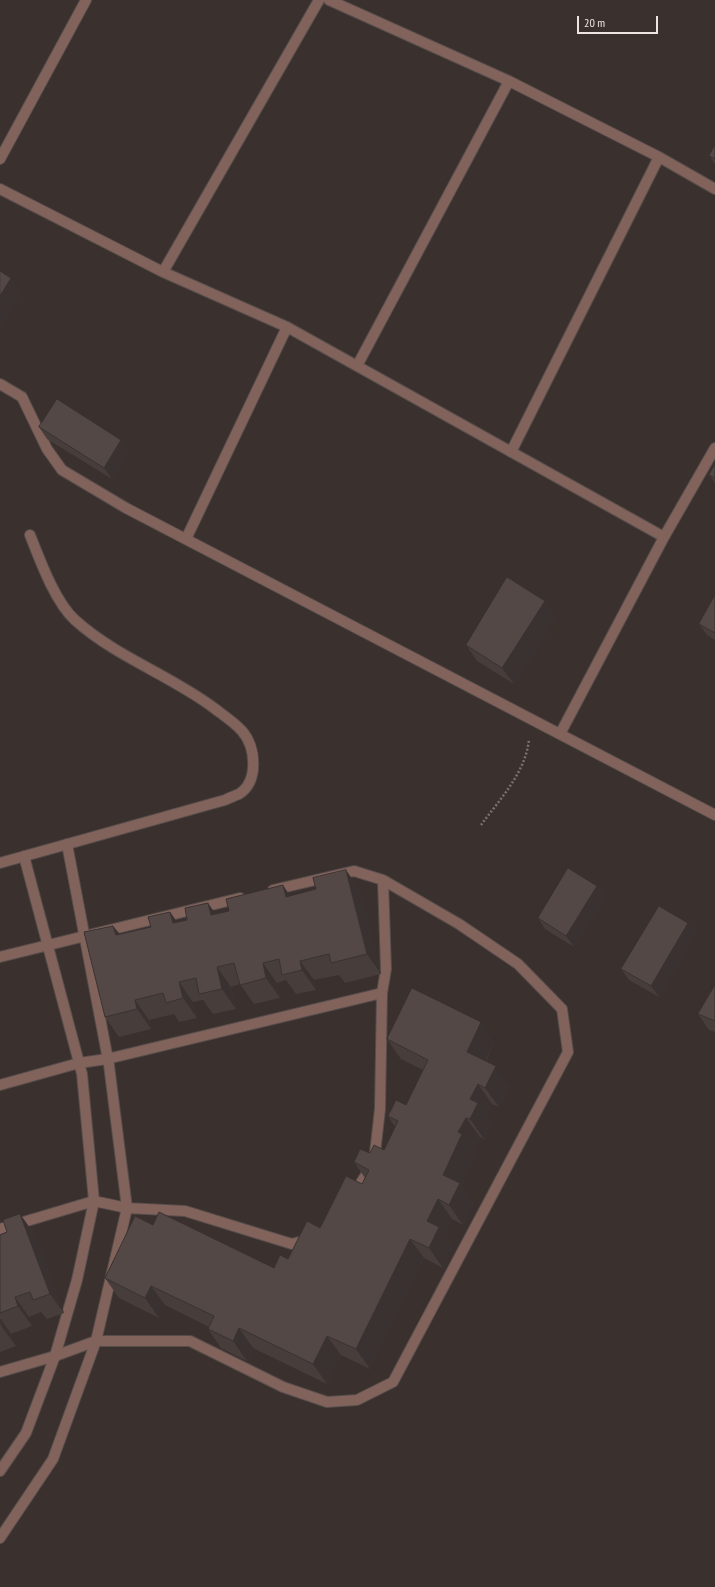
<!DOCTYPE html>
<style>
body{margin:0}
#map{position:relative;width:715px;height:1587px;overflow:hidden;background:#3a302e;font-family:"PT Sans Narrow",sans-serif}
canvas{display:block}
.scale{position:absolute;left:577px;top:16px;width:81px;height:18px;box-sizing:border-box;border:2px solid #ece5e4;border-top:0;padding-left:5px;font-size:12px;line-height:14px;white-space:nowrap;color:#ece5e4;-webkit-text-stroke:3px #3a302e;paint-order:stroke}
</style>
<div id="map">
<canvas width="715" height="1587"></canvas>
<div class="scale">20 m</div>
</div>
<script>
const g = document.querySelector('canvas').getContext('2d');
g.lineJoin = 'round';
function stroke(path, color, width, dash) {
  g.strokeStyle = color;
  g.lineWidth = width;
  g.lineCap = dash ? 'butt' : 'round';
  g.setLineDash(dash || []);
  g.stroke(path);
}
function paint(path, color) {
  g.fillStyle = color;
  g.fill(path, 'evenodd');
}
const path = new Path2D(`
 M481 825C500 799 526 772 529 739`);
const minor = new Path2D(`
 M329 0 509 81 659 157 715 189
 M0 159 86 0
 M0 189 163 272 287 327 664 537
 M163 272 319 0
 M357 366 509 81
 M0 384 22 397 47 449 62 470 126 508 715 815
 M511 452 659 157
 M186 539 287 327
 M560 734 664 537 715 448
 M0 863 225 800C229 798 234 796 239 794 259 781 256 747 242 731 234 722 223 715 214 708 170 675 116 657 75 620 55 602 40 560 30 535
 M273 890 354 871 383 880
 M0 957 240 898
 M0 1085 79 1063 107 1059 382 993
 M0 1229 94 1201 127 1208 185 1211 292 1244 310 1239
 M0 1372 55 1356 96 1341H190L283 1387 327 1402 357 1400 393 1382 568 1052 562 1009 518 964 459 924 383 880 386 969 382 993 380 1109 374 1162 354 1194
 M0 1471 26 1433 55 1356 77 1280 94 1201 82 1074 24 856
 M0 1538 53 1459 96 1341 127 1208 109 1065 67 844`);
const wall = new Path2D(`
 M715 145V164L709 156Z
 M39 427 129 451 112 479 47 439Z
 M715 464V483L709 475Z
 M715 595V640L707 635 699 624Z
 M556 617 514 684 477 661 466 645Z
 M597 886 605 897 574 947 545 929 538 918Z
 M360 890 381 974 345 983 339 975 314 980 316 990 296 994 286 980 277 983 280 998 254 1004 240 984 231 987 236 1009 213 1014 203 1000 193 1002 197 1018 179 1022 174 1014 149 1020 151 1029 119 1037 105 1017 113 926 120 934 151 927 170 912 177 922 216 914 290 896Z
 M688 923 696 934 659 997 629 980 621 969Z
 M715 985V1032L709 1030 698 1014Z
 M387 1039 495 1042 486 1061 509 1086 499 1107 492 1104 486 1115 492 1123 484 1139 480 1137 473 1150 476 1154 461 1185 473 1203 463 1225 452 1219 444 1234 453 1247 443 1268 424 1258 370 1369 341 1355 327 1384 253 1348 247 1361 221 1348 208 1329 209 1327 165 1305 159 1318 119 1298 105 1278 153 1225 274 1268 288 1259 320 1228 362 1184 365 1178 354 1162 370 1153 384 1150 395 1127 388 1116 406 1105 423 1070 401 1059Z
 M20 1214 34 1234 64 1313 47 1319 41 1312 29 1317 32 1326 11 1334 16 1346 0 1352V1235L7 1232Z`);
const shadedWall = new Path2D(`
 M11 278 22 294 0 331V296Z
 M121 440 129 451 112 479 104 468Z
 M545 601 556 617 514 684 502 668Z
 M346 870 360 890 381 974 367 954Z
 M283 885 296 905 286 897Z
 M597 886 605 897 574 947 566 936Z
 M208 903 222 923 211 915Z
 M170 912 184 932 173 923Z
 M688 923 696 934 659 997 651 986Z
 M113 926 127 945 116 935Z
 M300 961 314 980 316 990 302 970Z
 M263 963 277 983 280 998 266 978Z
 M217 967 231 987 236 1009 222 989Z
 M179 982 193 1002 197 1018 183 998Z
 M135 1000 149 1020 151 1029 137 1009Z
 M481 1022 495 1042 480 1071 467 1052Z
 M496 1066 509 1086 499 1107 485 1088Z
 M478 1084 492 1104 486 1115 492 1123 484 1139 470 1119V1099Z
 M466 1118 480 1137 473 1150 476 1154 461 1185 473 1203 463 1225 449 1205 443 1175 458 1132Z
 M438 1199 452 1219 444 1234 453 1247 443 1268 429 1248 427 1221Z
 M20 1214 34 1234 64 1313 50 1294Z
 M410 1239 424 1258 370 1369 356 1349Z
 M151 1286 165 1305 159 1318 145 1298Z
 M15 1297 29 1317 32 1326 18 1306Z
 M0 1318 11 1334 16 1346 2 1327 0 1322Z
 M239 1328 253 1348 247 1361 233 1341Z
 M327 1336 341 1355 327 1384 313 1364Z`);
const building = new Path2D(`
 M715 145V159L709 156Z
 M0 271 11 278 0 296Z
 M57 399 121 440 104 468 39 427Z
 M715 464V478L709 475Z
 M507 577 545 601 502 668 466 645Z
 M715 595V633L699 624Z
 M568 868 597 886 566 936 538 918Z
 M346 870 367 954 331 963 329 954 300 961 302 970 282 975 279 959 263 963 266 978 240 985 234 963 217 967 222 989 199 994 196 978 179 982 183 998 166 1003 163 993 135 1000 137 1009 105 1017 84 932 113 926 116 935 151 927 148 917 170 912 173 923 187 920 185 908 208 903 211 915 229 911 226 899 283 885 286 897 316 889 313 878Z
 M659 906 688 923 651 986 621 969Z
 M715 985V1021L698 1014Z
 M412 988 481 1022 467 1052 496 1066 485 1088 478 1084 470 1099 478 1103 470 1119 466 1118 458 1132 462 1134 443 1175 460 1183 449 1205 438 1199 427 1221 439 1227 429 1248 410 1239 356 1349 327 1336 313 1364 239 1328 233 1341 208 1329 214 1316 151 1286 145 1298 105 1278 135 1216 153 1225 159 1212 274 1268 280 1255 288 1259 307 1221 320 1228 346 1176 362 1184 369 1170 354 1162 360 1149 370 1153 374 1145 384 1150 398 1121 388 1116 396 1100 406 1105 428 1060 387 1039Z
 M20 1214 50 1294 33 1300 30 1292 15 1297 18 1306 0 1313V1235L7 1232 3 1220Z`);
stroke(minor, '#564d4b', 12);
stroke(path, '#7a7170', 2.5, [2, 2]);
stroke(minor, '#82635c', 10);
paint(wall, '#473e3c');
paint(shadedWall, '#3a3231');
paint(building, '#534846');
stroke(building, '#3a3231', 1);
</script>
